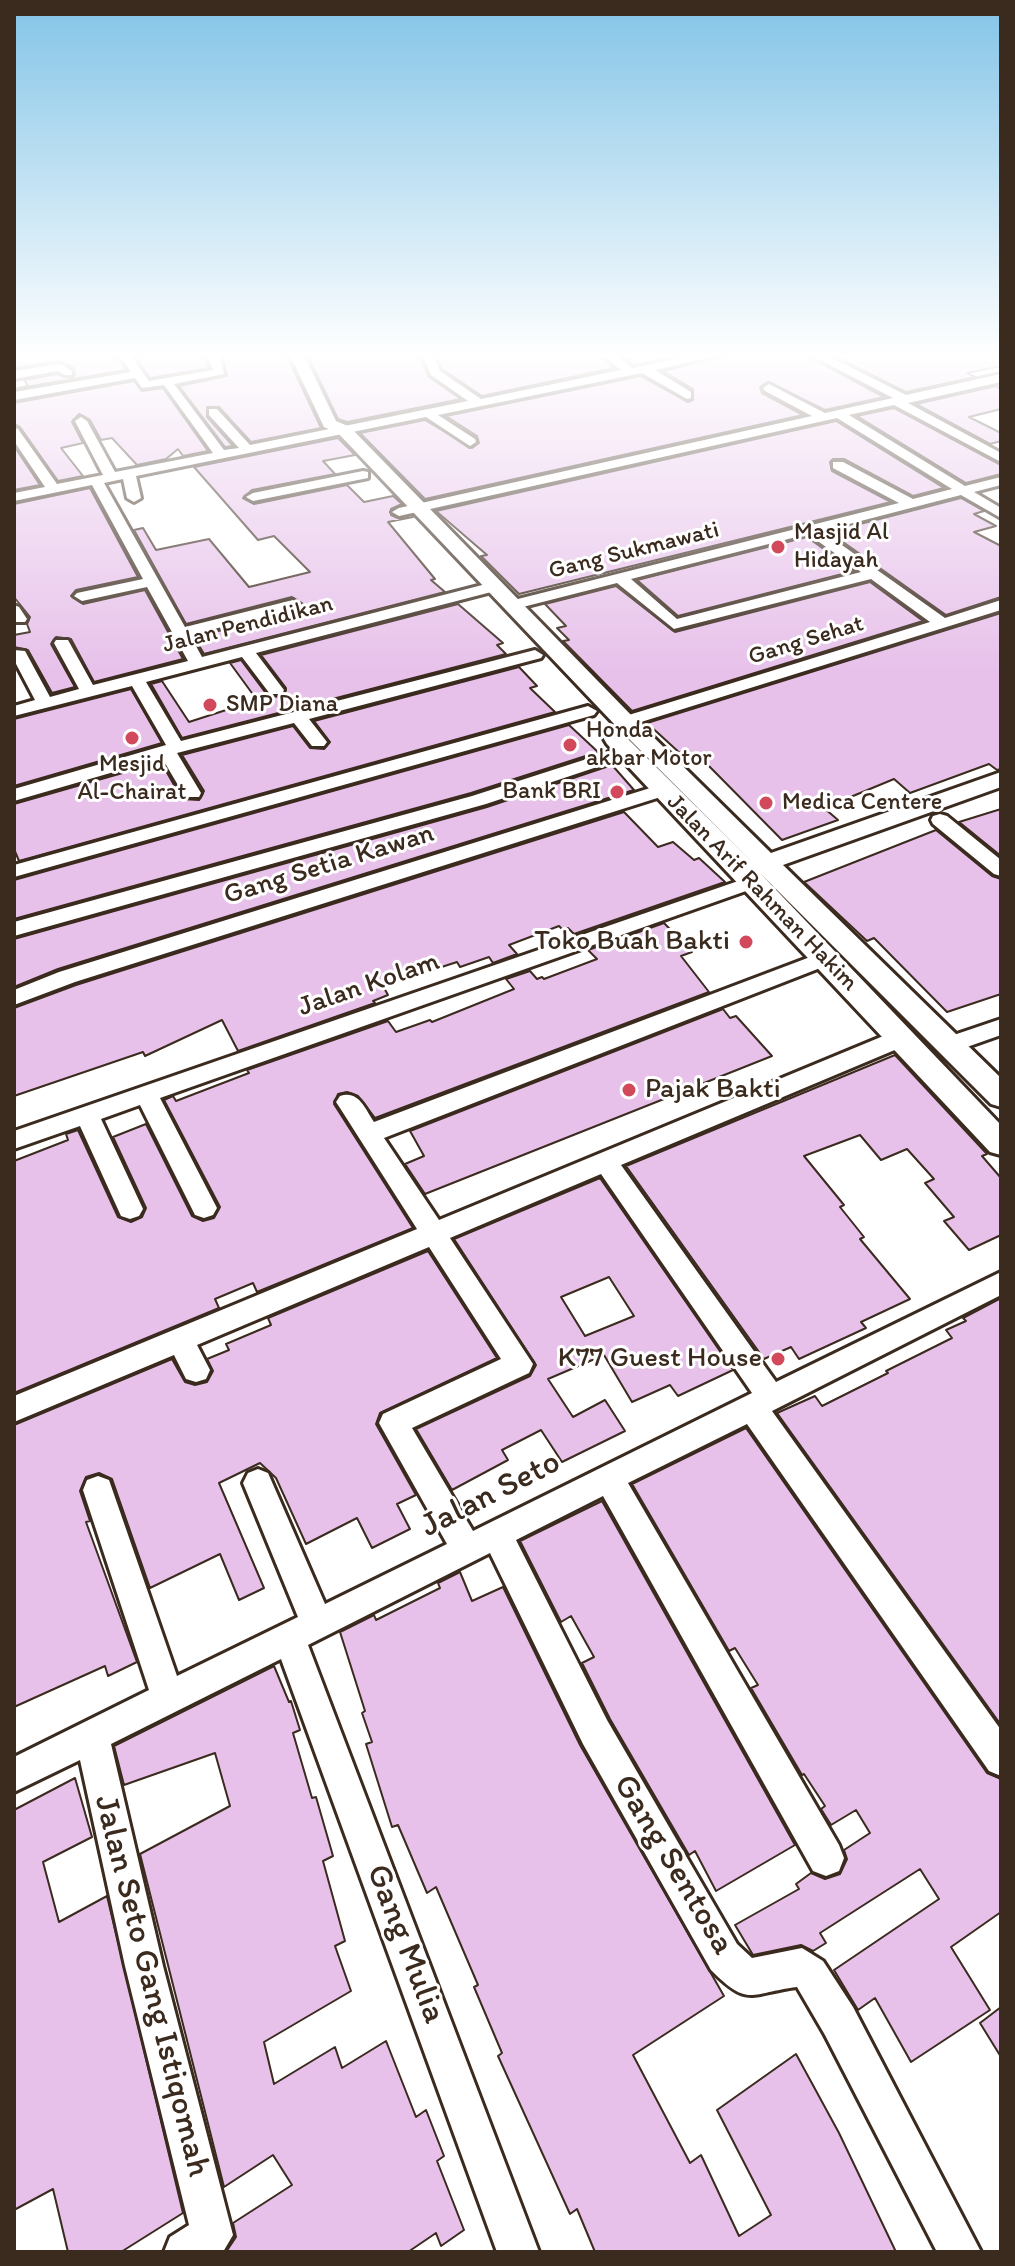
<!DOCTYPE html>
<style>
body{margin:0}
#map{position:relative;width:1015px;height:2266px;overflow:hidden;background:#fff;font-family:Itim,sans-serif}
canvas{display:block}
.frame{position:absolute;inset:0;border:16px solid #3b2a1e;pointer-events:none}
</style>
<div id="map">
<canvas width="1015" height="2266"></canvas>
<div class="frame"></div>
</div>
<script>
const g = document.querySelector('canvas').getContext('2d');
g.lineJoin = 'round';
function paint(path, color) {
  g.fillStyle = color;
  g.fill(path, 'evenodd');
}
function stroke(path, color, width, dash) {
  g.strokeStyle = color;
  g.lineWidth = width;
  g.lineCap = dash ? 'butt' : 'round';
  g.setLineDash(dash || []);
  g.stroke(path);
}
function label(font, color, halo, rows, align = 'center') {
  g.font = font + ' Itim,sans-serif';
  g.lineWidth = 6;
  g.setLineDash([]);
  g.textBaseline = 'middle';
  g.strokeStyle = halo;
  g.fillStyle = color;
  for (const [text, x, y, turn = 0] of rows) {
    g.save();
    g.translate(x, y);
    g.rotate((+turn || 0) * Math.PI / 180);
    g.textAlign = isNaN(turn) ? turn : align;
    if (halo) g.strokeText(text, 0, 0);
    g.fillText(text, 0, 0);
    g.restore();
  }
}
const building = new Path2D(`
 M14 354H115L126 370 14 389 28 386 24 380 57 374 72 378 75 375 74 368 60 361 15 368Z
 M133 354H204L209 368 150 378Z
 M222 354H286L321 428 251 442 219 407H207V417L233 446 225 447 179 386 227 376Z
 M307 354H419L429 377 461 399 347 422 338 419Z
 M436 354H597L614 368 482 396 442 369Z
 M619 354H687L634 365Z
 M731 354H804L884 397 825 410 767 382 760 387 762 393 803 415 425 499 360 433 425 420 472 448 479 443 477 436 446 416 641 376 688 402 693 400V389L663 371Z
 M830 354H1001V366L967 373 975 377 906 392Z
 M134 381 142 391 163 388 208 451 183 456 178 449 166 459 137 465 112 438 101 440 90 420 79 414 72 422 83 443 61 448 83 476 58 481 20 427 14 424V403Z
 M996 386 1001 389V409L969 417 1001 433V441L990 444 916 404Z
 M894 408 1001 465V474L966 483 857 416Z
 M836 421 944 488 913 496 844 459H833L830 462 832 471 891 502 519 594 481 556 487 555 436 511Z
 M338 438 355 455 323 461 335 474 252 490 243 498 254 504 347 485 364 502 393 496 402 504 391 509V515L400 519 413 517 388 522 435 579 431 580 445 592 204 654 194 637 299 611 304 605 292 597 186 624 134 530 143 528 156 550 209 539 249 587 310 572 274 536 258 540 194 467Z
 M14 446 40 485 14 490Z
 M90 488 138 577 76 590 71 596 83 604 145 590 183 659 94 682 71 639 56 637 51 644 75 687 52 693 28 650 14 647V635L30 632 27 624 30 617 14 597V504Z
 M961 498 984 511 974 514 996 526 974 532 1001 546V597L946 615 829 532Z
 M807 537 854 571 678 616 637 580Z
 M870 582 923 621 632 711 563 641 569 640 557 628 566 626 545 604 616 586 675 632Z
 M458 604 503 643 497 645 506 654 182 738 151 684 162 681 189 722 257 700 230 663 241 660 268 696 282 697 286 688 261 655Z
 M1001 613V769L997 770 989 764 910 793 894 779 824 808 838 820 782 840 706 763 694 766 647 723Z
 M519 667 537 686 530 688 555 712 19 861 14 849V804L161 762 182 799 199 800 204 791 182 755 293 726 310 748 324 749 330 742 314 721Z
 M131 689 162 743 14 786V719Z
 M569 725 598 752 471 793 14 919V880Z
 M612 765 634 790 58 969 14 987V939L487 807Z
 M1001 809V856L959 822Z
 M624 812 658 847 673 842 694 860 699 858 725 882 574 934 568 928 563 930 559 926 509 945 517 954 493 963 489 957 460 967 457 962 383 986 388 995 373 1001 375 1003 238 1051 222 1020 145 1056 143 1052 14 1096V1008L76 985Z
 M936 830 992 876 1001 879V994L947 1012 874 938 867 941 804 882Z
 M664 923 692 952 681 956 709 992 375 1118 358 1096 347 1092 338 1094 334 1104 413 1228 257 1292 253 1283 215 1299 219 1308 14 1393V1161L68 1140 66 1134 78 1130 118 1217 131 1222 142 1217 146 1208 113 1137 146 1124 192 1216 203 1221 214 1218 220 1207 164 1100 173 1096 176 1101 249 1073 247 1070 388 1021 396 1032 430 1020 432 1022 514 989 506 979 530 971 537 979 542 977 544 979 597 959 588 950Z
 M723 1009 730 1018 736 1016 772 1056 425 1194 405 1164 424 1156 410 1131Z
 M895 1055 987 1154 982 1156 1001 1178V1235L969 1250 944 1221 954 1217 925 1183 934 1179 907 1149 881 1160 860 1135 804 1156 844 1205 840 1207 864 1237 860 1239 910 1299 861 1322 866 1328 799 1359 791 1347 764 1359 626 1166Z
 M600 1178 733 1370 678 1396 670 1385 632 1402 604 1355 548 1379 573 1417 605 1400 625 1431 562 1462 541 1430 502 1450 508 1460 452 1490 416 1429 530 1376 536 1365 454 1239ZM609 1277 634 1316 585 1336 561 1297Z
 M428 1251 497 1358 380 1413 376 1424 416 1495 397 1504 410 1529 372 1548 357 1518 306 1544 276 1478 260 1463 219 1483 264 1588 239 1600 220 1554 150 1588 112 1479 99 1473 86 1477 80 1491 90 1521 86 1522 137 1662 108 1676 105 1666 14 1707V1425L172 1359 185 1382 195 1385 207 1382 213 1371 207 1359 229 1350 226 1344 271 1325 268 1318Z
 M1001 1298V1725L777 1413 815 1396 822 1406 888 1373 886 1371 952 1338 946 1330 966 1321 963 1318Z
 M746 1428 987 1773 1001 1779V1912L951 1947 990 2010 911 2062 875 1998 858 2010 834 1970 939 1899 920 1869 820 1933 826 1943 813 1951 801 1945 753 1955 735 1925 799 1889 796 1884 811 1873 825 1879 840 1874 847 1859 844 1850 870 1833 856 1810 831 1825 821 1809 825 1806 804 1774 802 1775 751 1688 758 1685 735 1648 729 1651 632 1484Z
 M602 1501 795 1845 716 1891 695 1851 689 1855 610 1719 582 1663 594 1657 571 1616 561 1622 520 1541Z
 M460 1572 472 1601 503 1587 580 1745 724 1996 633 2055 690 2163 701 2155 739 2236 771 2215 717 2110 796 2054 839 2133 896 2252H595L577 2209 570 2214 498 2056 502 2053 474 1987 478 1985 436 1887 427 1893 398 1825 392 1827 366 1744 372 1742 362 1713 365 1711 340 1632 374 1615 376 1620 440 1588 438 1583Z
 M274 1666 289 1702 291 1701 300 1730 293 1733 312 1798 316 1797 333 1856 323 1861 345 1941 335 1946 351 1991 264 2042 274 2084 335 2047 342 2068 386 2041 416 2117 426 2110 444 2156 437 2161 464 2230 441 2246 436 2233 408 2252H226L236 2237 233 2223 292 2185 273 2155 224 2187 140 1854 230 1806 215 1753 124 1785 114 1746Z
 M75 1778 92 1837 43 1862 59 1922 107 1896 183 2213 121 2252H68L53 2189 14 2210V1810Z
 M1001 2007V2057L980 2023Z`);
const minor = new Path2D(`
 M118 353H129L149 381 213 370 207 353H219L224 374 174 384 224 450 239 448 209 415V409H217L250 445 468 401 431 375 422 353H433L440 371 481 399 621 370 600 353H613L633 368 704 353H728L655 370 691 392V398L687 399 642 373 438 415 475 439 476 442 470 446 426 417 136 476 141 498 134 502 127 498 123 479 104 483 185 627 293 600 301 605 298 608 190 635 202 657 494 582 502 587 499 590 256 653 284 690 282 694H270L242 657 146 682 181 741 535 650 543 655 541 658 309 719 327 742 324 746H312L294 723 177 753 201 793 199 797H185L162 758 14 801V789L166 745 132 686 14 716V706L35 700 14 660V650L25 651 50 697 79 689 54 643 56 640H68L93 685 188 661 147 587 82 601 74 596 77 593 143 579 92 485 14 501V493L45 487 14 441V428L18 429 57 484 103 475 75 421 81 417 87 421 115 472 213 453 164 385 142 388 135 378 14 400V392L131 372Z
 M807 353H822L906 395 1001 374V382L908 403 1001 453V462L894 405 849 415 965 486 1001 477V485L974 492 1001 508V518L961 495 822 531 945 618 1001 600V610L625 727 616 722 619 718 930 622 871 579 674 629 617 583 511 610 506 608V602L899 503 833 468V462H843L913 499 952 489 837 418 399 516 392 512 399 508 812 416 765 391 763 388 769 384 825 413 893 398ZM808 534 861 572 677 619 631 579Z
 M60 364 72 371V375H64L58 371 14 379V371Z
 M363 471 368 472V478L253 501 246 497 253 493Z
 M14 605 19 607 27 619 25 622H14Z
 M588 706 597 711 594 715 14 877V865Z
 M627 746 633 747 636 751 633 755 486 804 14 936V922L472 796Z
 M663 784 672 790 670 794 75 982 14 1005V990L59 972Z
 M940 814 947 816 1001 860V876L994 874 933 824 931 820 933 816Z
 M744 879 765 882 768 886 765 890 746 891 160 1098 217 1208 213 1215 204 1218 195 1215 140 1105 101 1119 143 1209 139 1216 130 1219 121 1216 80 1126 14 1149V1131Z
 M826 951 833 953 837 958 833 963 384 1138 439 1220 893 1032H909L912 1038 909 1044 621 1165 776 1382 1001 1272V1295L772 1411 1001 1730V1776L989 1771 747 1424 628 1483 839 1845 844 1858 839 1871 826 1876 813 1871 603 1496 516 1540 607 1720 737 1944 752 1958 802 1948 823 1961 853 2007 981 2252H937L825 2035 797 1987C749 1993 749 2008 711 1970L583 1744 490 1553 308 1645 539 2252H497L281 1659 111 1744 163 1966 233 2235 223 2252H164L170 2237 189 2225 125 1966 80 1760 14 1792V1757L149 1690 83 1490 87 1480 98 1476 109 1480 177 1676 298 1617 243 1483 248 1473 258 1469 268 1473 325 1604 447 1544 379 1423 383 1414 501 1359 429 1247 197 1345 210 1370 206 1379 196 1382 186 1379 174 1355 14 1422V1396L417 1229 340 1108 336 1102 340 1096C359 1090 365 1109 374 1122ZM601 1174 752 1393 473 1531 412 1428 529 1373 533 1364 450 1238Z
 M1001 1019V1035L950 1053 942 1051 939 1045 942 1039Z`);
const major = new Path2D(`
 M289 353H303L336 421 350 427 633 717 771 853 1001 772V787L783 865 1001 1078V1107L991 1104 760 873 1001 1125V1155L990 1152 607 744 604 739 607 734H623L750 860 617 727 338 433 324 427Z`);
const markers = [
 [778,547,8,"#d1495b"],
 [210,705,8,"#d1495b"],
 [132,738,8,"#d1495b"],
 [570,745,8,"#d1495b"],
 [617,792,8,"#d1495b"],
 [766,803,8,"#d1495b"],
 [746,942,8,"#d1495b"],
 [629,1090,8,"#d1495b"],
 [778,1359,8,"#d1495b"]
];
const farPoinames = [
 ["Masjid Al",794,533],
 ["Hidayah",794,561],
 ["SMP Diana",226,705],
 ["Honda",586,731],
 ["akbar Motor",586,759],
 ["Mesjid",132,765,"center"],
 ["Al-Chairat",132,793,"center"],
 ["Bank BRI",601,792,"right"],
 ["Medica Centere",782,803]
];
const farStreetnames = [
 ["Gang Sukmawati",634,551,-14],
 ["Jalan Pendidikan",248,625,-14],
 ["Gang Sehat",806,641,-17],
 ["Jalan Arif Rahman Hakim",762,893,46]
];
const streetNames = [
 ["Gang Setia Kawan",329,865,-17],
 ["Jalan Kolam",369,985,-19]
];
const poiNames = [
 ["Toko Buah Bakti",730,942],
 ["Pajak Bakti",645,1090,"left"],
 ["K77 Guest House",762,1359]
];
const nearStreetnames = [
 ["Jalan Seto",491,1495,-27],
 ["Gang Sentosa",673,1865,59],
 ["Gang Mulia",405,1944,69],
 ["Jalan Seto Gang Istiqomah",151,1986,76]
];
paint(building, '#e7c1ea');
stroke(building, '#3b2a1e', 2);
stroke(minor, '#3b2a1e', 6);
stroke(major, '#3b2a1e', 6);
paint(minor, '#fff');
paint(major, '#fff');
const sky = g.createLinearGradient(0, 0, 0, 671);
sky.addColorStop(0, '#83c4e7');
sky.addColorStop(0.53, '#fff');
sky.addColorStop(1, '#ffffff00');
g.fillStyle = sky;
g.fillRect(0, 0, 1015, 671);
for (const [x, y, r, color] of markers) {
  const dot = new Path2D();
  dot.arc(x, y, r, 0, 2 * Math.PI);
  g.fillStyle = color;
  g.fill(dot);
  stroke(dot, '#fff', 3);
}
label('24px', '#3b2a1e', '#fff', farPoinames, 'left');
label('24px', '#3b2a1e', '#fff', farStreetnames);
label('28px', '#3b2a1e', '#fff', streetNames);
label('28px', '#3b2a1e', '#fff', poiNames, 'right');
label('34px', '#3b2a1e', '#fff', nearStreetnames);
</script>
